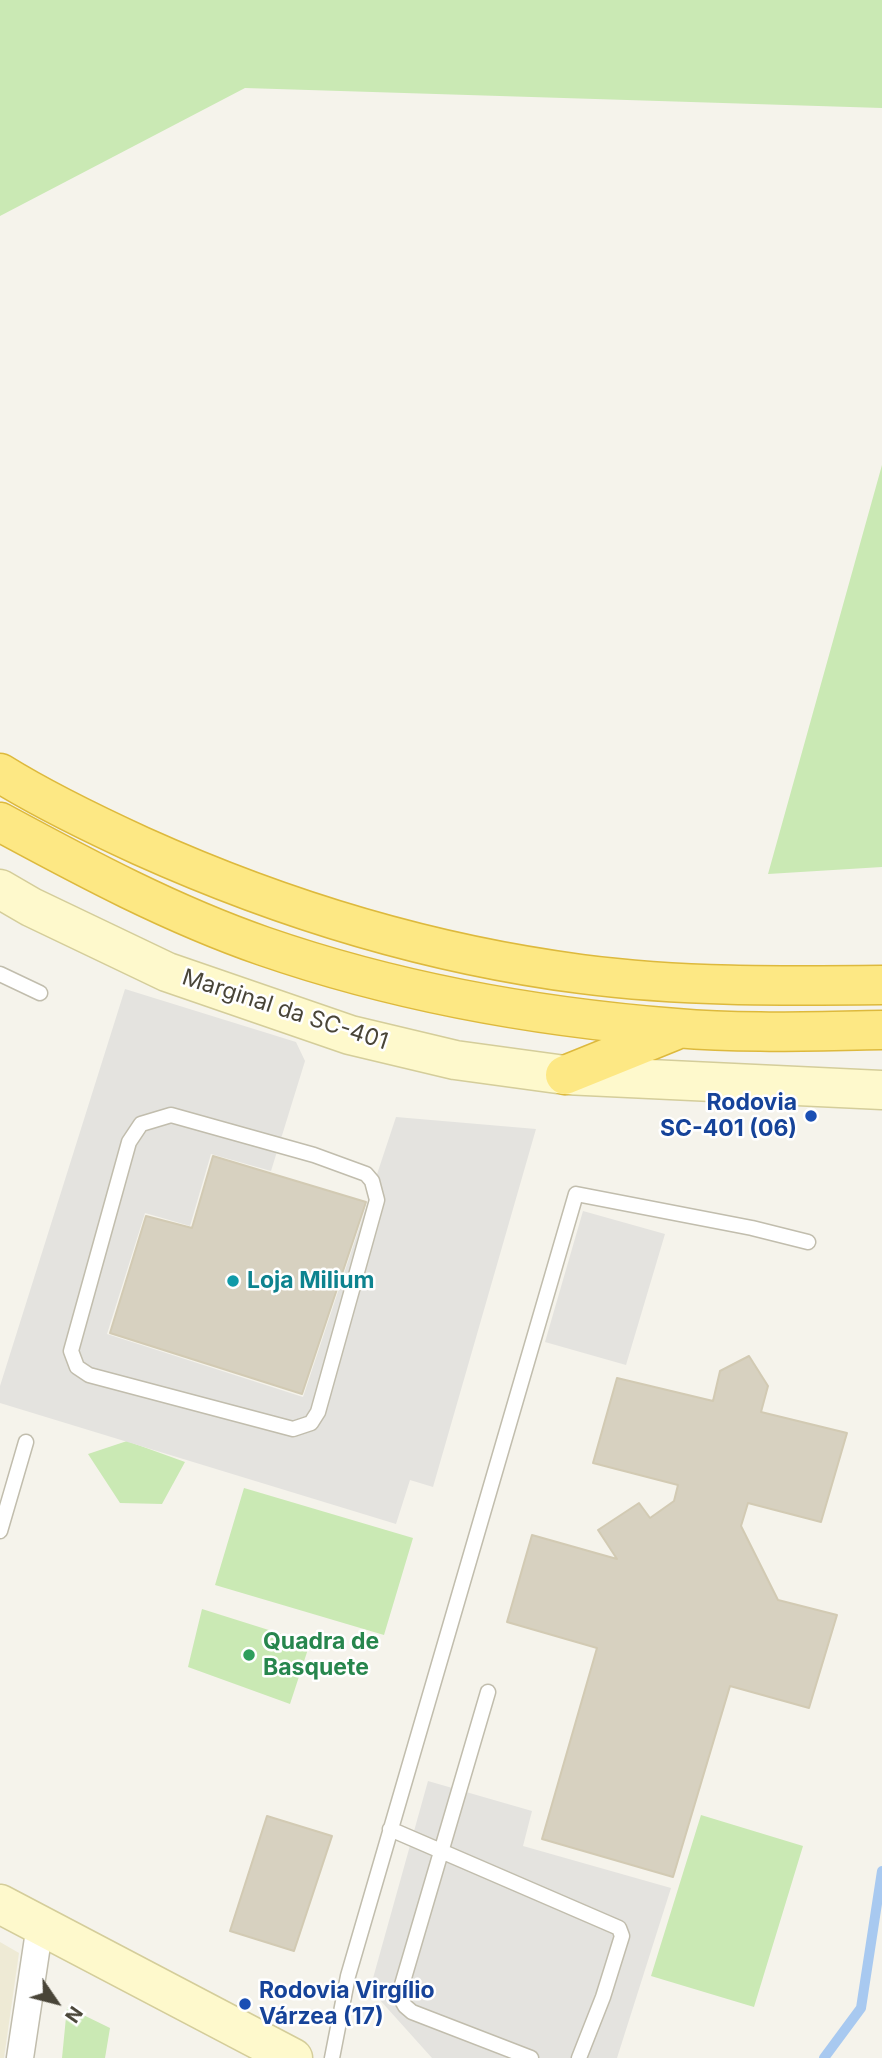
<!DOCTYPE html>
<meta charset="utf-8">
<style>
body{margin:0}
#map{position:relative;width:882px;height:2058px;overflow:hidden;background:#f5f3eb;font-family:Inter,sans-serif}
canvas{display:block}
.north{position:absolute;left:21px;top:1967px;width:70px;height:70px;-webkit-text-stroke:5px #fff;paint-order:stroke;rotate:125deg;font-size:19px;font-weight:700;line-height:28px;text-align:center;color:#494538}
.north::after{content:'';display:block;margin:auto;width:24px;height:32px;background:#494538;clip-path:polygon(50% 0,100% 100%,50% 72%,0 100%)}
</style>
<div id="map">
<canvas width="882" height="2058"></canvas>
<div class="north">N</div>
</div>
<script>
const g = document.querySelector('canvas').getContext('2d');
g.lineJoin = 'round';
function paint(path, color) {
  g.fillStyle = color;
  g.fill(path, 'evenodd');
}
function stroke(path, color, width, dash) {
  g.strokeStyle = color;
  g.lineWidth = width;
  g.lineCap = dash ? 'butt' : 'round';
  g.setLineDash(dash || []);
  g.stroke(path);
}
function label(font, color, halo, rows, align = 'center') {
  g.font = font + ' Inter,sans-serif';
  g.lineWidth = 5;
  g.setLineDash([]);
  g.textBaseline = 'middle';
  g.strokeStyle = halo;
  g.fillStyle = color;
  for (const [text, x, y, turn = 0] of rows) {
    g.save();
    g.translate(x, y);
    g.rotate((+turn || 0) * Math.PI / 180);
    g.textAlign = isNaN(turn) ? turn : align;
    if (halo) g.strokeText(text, 0, 0);
    g.fillText(text, 0, 0);
    g.restore();
  }
}
const education = new Path2D(`
 M0 1942 19 1953 4 2058H0Z`);
const green = new Path2D(`
 M0 0H882V108L245 88 0 216Z
 M882 465V867L768 874Z
 M127 1441 185 1462 162 1504 120 1503 88 1454Z
 M244 1488 413 1538 384 1635 215 1585Z
 M202 1609 310 1643 290 1704 188 1667Z
 M701 1815 803 1846 754 2007 651 1976Z
 M67 2007 110 2028 105 2058H62Z`);
const parking = new Path2D(`
 M125 989 296 1042 305 1061 271 1171 211 1154 190 1226 145 1213 107 1334 303 1397 396 1117 536 1129 433 1487 410 1480 396 1524 0 1403V1386Z
 M583 1211 665 1234 626 1365 545 1342Z
 M428 1781 532 1811 523 1846 671 1888 617 2058H432L370 1989Z`);
const stream = new Path2D(`
 M824 2058 861 2008 882 1871`);
const building = new Path2D(`
 M213 1156 366 1202 302 1394 110 1333 146 1216 192 1228Z
 M749 1356 768 1386 761 1412 847 1433 821 1522 748 1503 741 1526 778 1600 837 1615 809 1708 730 1686 673 1877 542 1839 597 1648 507 1622 532 1535 617 1559 598 1530 639 1503 650 1518 674 1501 678 1485 593 1463 617 1378 713 1401 720 1371Z
 M267 1816 332 1836 294 1951 230 1931Z`);
const service = new Path2D(`
 M0 974 40 993
 M171 1115 314 1155 366 1174 372 1181 377 1200 318 1412 311 1423 293 1429 89 1375 77 1367 71 1351 129 1142 141 1124Z
 M0 1531 26 1442
 M488 1692 399 1995 405 2006 412 2012 531 2058
 M390 1829 619 1928 622 1936 603 1997 579 2058
 M332 2058 348 1976 576 1194 752 1228 808 1242`);
const minor = new Path2D(`
 M20 2058 40 1925`);
const secondary = new Path2D(`
 M0 889 31 907 167 972 350 1035 455 1060 565 1075 882 1090
 M0 1904 293 2058`);
const trunk = new Path2D(`
 M0 773C45 801 93 824 141 846 281 909 428 954 581 974 681 987 781 986 882 985
 M0 822C85 868 171 914 263 946 396 992 535 1017 676 1028 744 1034 814 1031 882 1030
 M565 1075 674 1031`);
const markers = [
 [811,1116,7,"#1a4fb4"],
 [233,1281,7,"#0f9aa8"],
 [249,1655,7,"#2e9e5b"],
 [245,2004,7,"#1a4fb4"]
];
const streetNames = [
 ["Marginal da SC-401",285,1010,18]
];
const transitNames = [
 ["Rodovia",797,1103],
 ["SC-401 (06)",797,1129],
 ["Rodovia Virgílio",259,1991,"left"],
 ["Várzea (17)",259,2017,"left"]
];
const cultureNames = [
 ["Loja Milium",247,1281]
];
const leisureNames = [
 ["Quadra de",263,1642],
 ["Basquete",263,1668]
];
paint(education, '#eeead5');
paint(green, '#cae9b4');
paint(parking, '#e4e3df');
stroke(stream, '#a8c9f0', 10);
paint(building, '#d7d1c0');
stroke(building, '#d2cab3', 2);
stroke(service, '#c1bdad', 17);
stroke(minor, '#c1bdad', 29);
stroke(secondary, '#d4cd9a', 41);
stroke(trunk, '#ddb93d', 41);
stroke(service, '#fff', 14);
stroke(minor, '#fff', 26);
stroke(secondary, '#fef9cc', 38);
stroke(trunk, '#fde884', 38);
for (const [x, y, r, color] of markers) {
  const dot = new Path2D();
  dot.arc(x, y, r, 0, 2 * Math.PI);
  g.fillStyle = color;
  g.fill(dot);
  stroke(dot, '#fff', 2.5);
}
label('23px', '#494538', '#fff', streetNames);
label('bold 23px', '#164399', '#fff', transitNames, 'right');
label('bold 23px', '#0d838f', '#fff', cultureNames, 'left');
label('bold 23px', '#27864d', '#fff', leisureNames, 'left');
</script>
